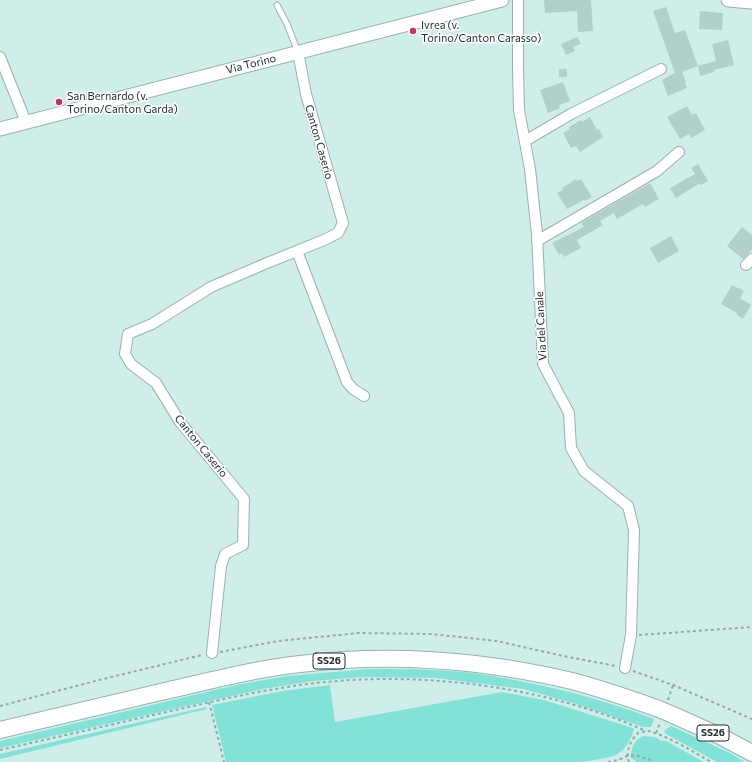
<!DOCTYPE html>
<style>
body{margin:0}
canvas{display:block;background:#cfeeea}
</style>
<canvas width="752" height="762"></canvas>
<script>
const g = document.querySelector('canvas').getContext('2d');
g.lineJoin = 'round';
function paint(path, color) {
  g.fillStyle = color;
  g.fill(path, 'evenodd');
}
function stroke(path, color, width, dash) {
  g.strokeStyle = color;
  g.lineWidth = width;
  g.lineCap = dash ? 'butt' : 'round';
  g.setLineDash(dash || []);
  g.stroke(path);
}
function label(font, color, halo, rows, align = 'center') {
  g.font = font + ' Commissioner,sans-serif';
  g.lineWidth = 3;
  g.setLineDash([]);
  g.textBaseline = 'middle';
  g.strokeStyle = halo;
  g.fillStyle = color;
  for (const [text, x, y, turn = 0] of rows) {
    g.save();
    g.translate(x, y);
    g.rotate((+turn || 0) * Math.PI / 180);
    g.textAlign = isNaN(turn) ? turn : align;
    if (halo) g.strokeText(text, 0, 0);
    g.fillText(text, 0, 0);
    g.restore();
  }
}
const green = new Path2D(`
 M369 669C403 669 438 669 472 673 535 682 595 696 654 719L651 727H643L573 703 523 689 436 678 365 677 313 681 263 689 0 748V741L236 685 287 676Z
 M330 685 335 722 502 692 544 700 633 728 634 729C625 760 609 757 582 762H226L212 705 282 691Z
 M206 707 207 709 0 759V754Z
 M671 726 728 752 745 762H717L666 734 664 732 665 730Z
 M643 736 655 737 661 741H666L704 762H637L631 758C631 748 634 740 643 736Z`);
const building = new Path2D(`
 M544 0H591L593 31 578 32 577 11 545 13Z
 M666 7 675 33 685 30 698 66 682 72 686 82 685 83 687 88 668 96 662 80 675 73 653 11Z
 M700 11 723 13 722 30 699 29Z
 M577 37 581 44 573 47 575 51 566 55 561 44Z
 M728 40 734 65 714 70V72L700 76 698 66 716 61 712 44Z
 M559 69H567V77H559Z
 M563 82 570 101 559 105 560 108 548 113 540 90Z
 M687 106 692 115 696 113 705 130 691 138 689 134 680 139 667 117Z
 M590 117 597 130 599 129 603 137 580 152 576 146 571 148 563 133 570 129 569 127 581 120 582 122Z
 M698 164 708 181 701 185 700 183 676 198 670 188 695 174 691 168Z
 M576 179 577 181 581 179 592 197 585 201 584 200 567 209 557 193 563 190 562 188Z
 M650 183 659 199 645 207 643 204 617 219 614 213 600 221 603 225 577 240 581 248 564 257 562 253 559 255 552 243 584 227 581 223Z
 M742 227 752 235V250L743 259 727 246Z
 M671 236 679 251 658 263 650 248Z
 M732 285 744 291 740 298 751 305 743 319 737 315V313L721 304Z`);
const path = new Path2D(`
 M639 635 752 627
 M220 652 278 641 359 633 431 634 497 641 563 656 616 666
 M633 671 673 685 752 719
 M668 700 673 685
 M209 702 224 762
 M0 706 99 680 202 655
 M656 733 660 723
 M0 750C57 737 114 724 171 711 219 700 266 689 315 683 424 671 545 686 646 731
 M608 762 618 760 627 756 635 755 651 760
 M629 762C625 751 631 740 638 733 642 732 645 731 648 731 664 734 696 753 711 762`);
const service = new Path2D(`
 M277 5 287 24 298 52`);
const minor = new Path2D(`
 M518 0V70L519 110 530 169 537 234 543 364 569 413 571 448 584 471 628 506 634 530 631 635 625 668
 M0 57 26 122
 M525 141 571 114 661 69
 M537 241 657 171 679 152
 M297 251 347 382 353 389 364 396
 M746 265 752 259
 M212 653 221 566 225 554 243 545 244 499 180 422 156 383 131 364 125 354 128 334 152 324 211 287 267 263 324 240 338 233 343 223 306 94 298 52`);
const tertiary = new Path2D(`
 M728 0 752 2
 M0 129 502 0`);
const primary = new Path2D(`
 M673 715 720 736 752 753
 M0 730C55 717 110 704 165 691 210 681 254 669 300 664 391 653 483 660 572 681 602 689 631 699 659 709`);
const primaryBridge = new Path2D(`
 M659 709 673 715`);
const markers = [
 [413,31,4,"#c23462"],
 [59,102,4,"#c23462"]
];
const shields = [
 [329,661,32],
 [713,733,32]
];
const shieldNames = [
 ["SS26",329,661],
 ["SS26",713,733]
];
const poiNames = [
 ["Ivrea (v.",421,25],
 ["Torino/Canton Carasso)",421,38],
 ["San Bernardo (v.",67,96],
 ["Torino/Canton Garda)",67,109]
];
const streetNames = [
 ["Via Torino",251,64,-14],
 ["Canton Caserio",319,142,74],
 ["Via del Canale",541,326,-93],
 ["Canton Caserio",201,446,51]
];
paint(green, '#83e2d7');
paint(building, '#b1cfcb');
stroke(service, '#95b3af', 7);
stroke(minor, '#95b3af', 12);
stroke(tertiary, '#95b3af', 15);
stroke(primary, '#95b3af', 18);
stroke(path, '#91a9a6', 2, [3, 3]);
stroke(service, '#fff', 5);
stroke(minor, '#fff', 10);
stroke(tertiary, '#fff', 13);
stroke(primary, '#fff', 16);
stroke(primaryBridge, '#95b3af', 18, []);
stroke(primaryBridge, '#fff', 16);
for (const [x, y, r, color] of markers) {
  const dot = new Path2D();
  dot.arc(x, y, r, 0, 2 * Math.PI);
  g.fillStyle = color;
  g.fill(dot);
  stroke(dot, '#fff', 1.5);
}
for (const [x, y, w] of shields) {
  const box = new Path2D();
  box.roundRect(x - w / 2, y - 8, w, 16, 3);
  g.fillStyle = '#fff';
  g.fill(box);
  stroke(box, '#24302e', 1);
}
label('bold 10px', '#24302e', null, shieldNames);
label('11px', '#24302e', '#fff', poiNames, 'left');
label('11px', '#24302e', '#fff', streetNames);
</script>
